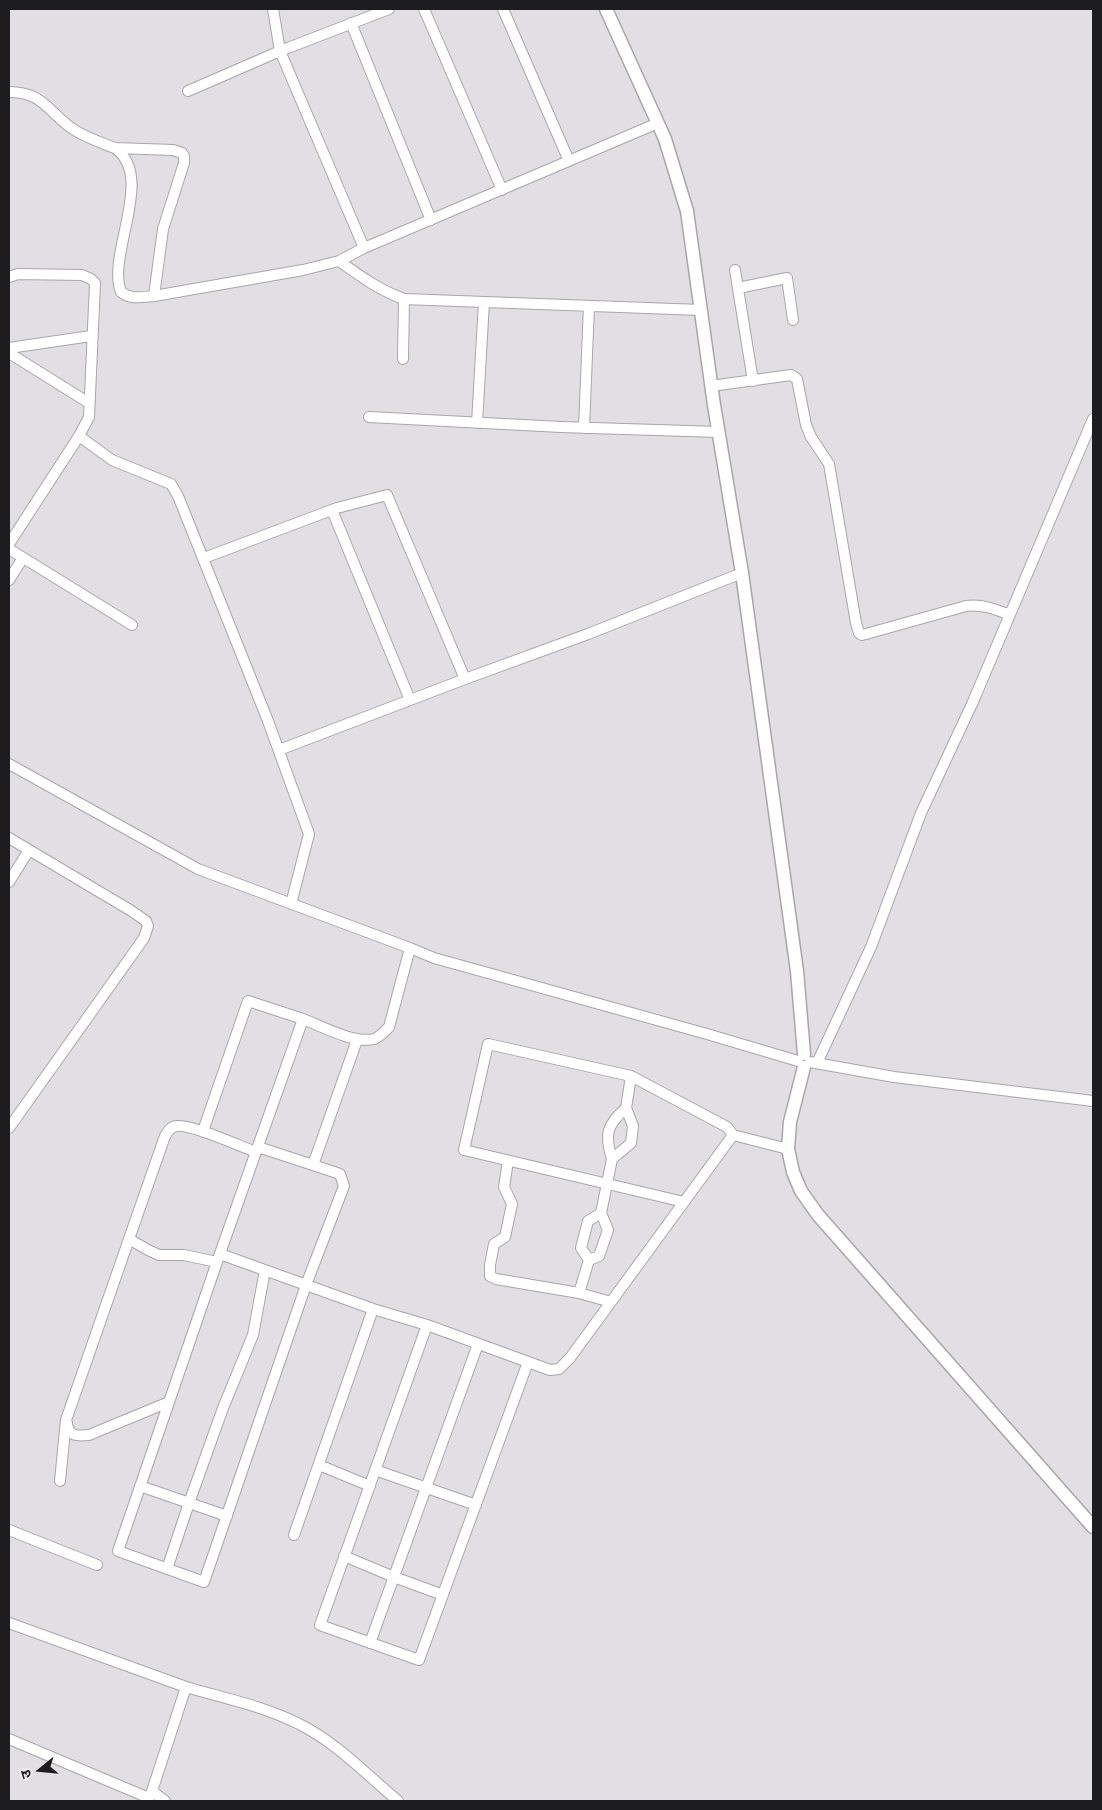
<!DOCTYPE html>
<meta charset="utf-8">
<style>
body{margin:0}
#map{position:relative;width:1102px;height:1810px;overflow:hidden;background:#e1dee4;font-family:"Libre Baskerville","Noto Sans Devanagari",serif}
canvas{display:block}
.frame{position:absolute;inset:0;border:10px solid #1d1c1e;pointer-events:none}
.north{position:absolute;left:15px;top:1745px;width:50px;height:50px;-webkit-text-stroke:4px #eeebf1;paint-order:stroke;rotate:253deg;font-size:14px;font-weight:700;line-height:20px;text-align:center;color:#1d1c1e}
.north::after{content:'';display:block;margin:auto;width:18px;height:22px;background:#1d1c1e;clip-path:polygon(50% 0,100% 100%,50% 72%,0 100%)}
</style>
<div id="map">
<canvas width="1102" height="1810"></canvas>
<div class="frame"></div>
<div class="north">उ</div>
</div>
<script>
const g = document.querySelector('canvas').getContext('2d');
g.lineJoin = 'round';
function stroke(path, color, width, dash) {
  g.strokeStyle = color;
  g.lineWidth = width;
  g.lineCap = dash ? 'butt' : 'round';
  g.setLineDash(dash || []);
  g.stroke(path);
}
const minor = new Path2D(`
 M273 9 280 51 364 248
 M424 9 502 190
 M503 9 569 161
 M351 23 431 220
 M188 91 280 51 389 9
 M9 92C42 92 47 110 70 127 83 137 100 142 115 148 156 177 106 255 121 292 131 300 142 297 154 296L303 270 339 261 364 248 658 123
 M115 148 173 150 182 153 184 156V163L163 229 154 296
 M339 261C360 276 379 290 404 299L701 310
 M735 270 753 381
 M9 277 18 274 82 275 91 279 95 283 89 417 79 436
 M738 288 787 278 793 320
 M9 348 91 336
 M9 353 89 403
 M403 359 404 299
 M711 386 791 375 797 379 806 425 811 437 829 464 856 623 859 633 862 635 866 634 966 606C982 604 995 609 1010 615
 M369 417 561 427 719 432
 M477 423 484 302
 M584 428 589 306
 M332 510 410 700
 M9 544 79 436 112 460 171 484 178 496 268 721 309 834 291 904
 M9 549 132 625
 M204 558 337 508 387 495 465 679
 M9 580 23 558
 M279 750 465 679 588 634 742 573
 M9 764 198 869 410 948 434 958 707 1034 798 1061
 M9 838 130 910 146 921 148 926 144 938 9 1128
 M9 882 29 850
 M357 1040 313 1165 340 1174 344 1186 306 1285 204 1582 118 1551 217 1262 303 1019C321 1026 354 1044 374 1039 380 1037 384 1032 389 1027L410 948
 M810 1062 894 1077 1093 1101
 M817 1063 871 947 921 813 972 704 1093 419
 M203 1131 248 1001 303 1019
 M258 1147 313 1165
 M612 1159C604 1134 607 1125 626 1108
 M508 1161 504 1187 512 1204 505 1237 494 1244 490 1265V1276L496 1279 579 1293 611 1302
 M684 1202 464 1150 488 1044 631 1076 727 1127 733 1135
 M129 1239 165 1136C168 1131 171 1126 177 1126 192 1124 239 1146 256 1152
 M220 1254 373 1309 427 1325 550 1370 559 1369 570 1358 733 1135 788 1149
 M589 1260 581 1248 588 1221 601 1213
 M579 1293 589 1260 599 1256 608 1230 601 1213 612 1159 631 1143 633 1126 626 1108 631 1076
 M427 1325 320 1625 419 1660 528 1362
 M67 1423C68 1437 78 1436 89 1435L169 1402
 M319 1465 370 1486
 M375 1470 476 1505
 M60 1481 66 1420 129 1239 148 1250 159 1255H184L217 1262
 M140 1486 227 1516
 M9 1530 97 1565
 M294 1535 373 1309
 M344 1556 394 1577 443 1595
 M167 1569 189 1503 223 1408 253 1335 265 1270
 M9 1623 186 1687
 M370 1643 478 1344
 M9 1739 149 1798
 M152 1791 186 1687C223 1698 264 1706 299 1724 336 1742 367 1775 398 1801
 M150 1796 152 1791 165 1801`);
const major = new Path2D(`
 M606 9 665 139 687 211 714 405 742 573 797 971 804 1054
 M804 1067 790 1122 788 1149 793 1172 801 1191 818 1215 1093 1527`);
stroke(minor, '#a8a6ab', 12);
stroke(major, '#a8a6ab', 15);
stroke(minor, '#fff', 10);
stroke(major, '#fff', 12);
</script>
